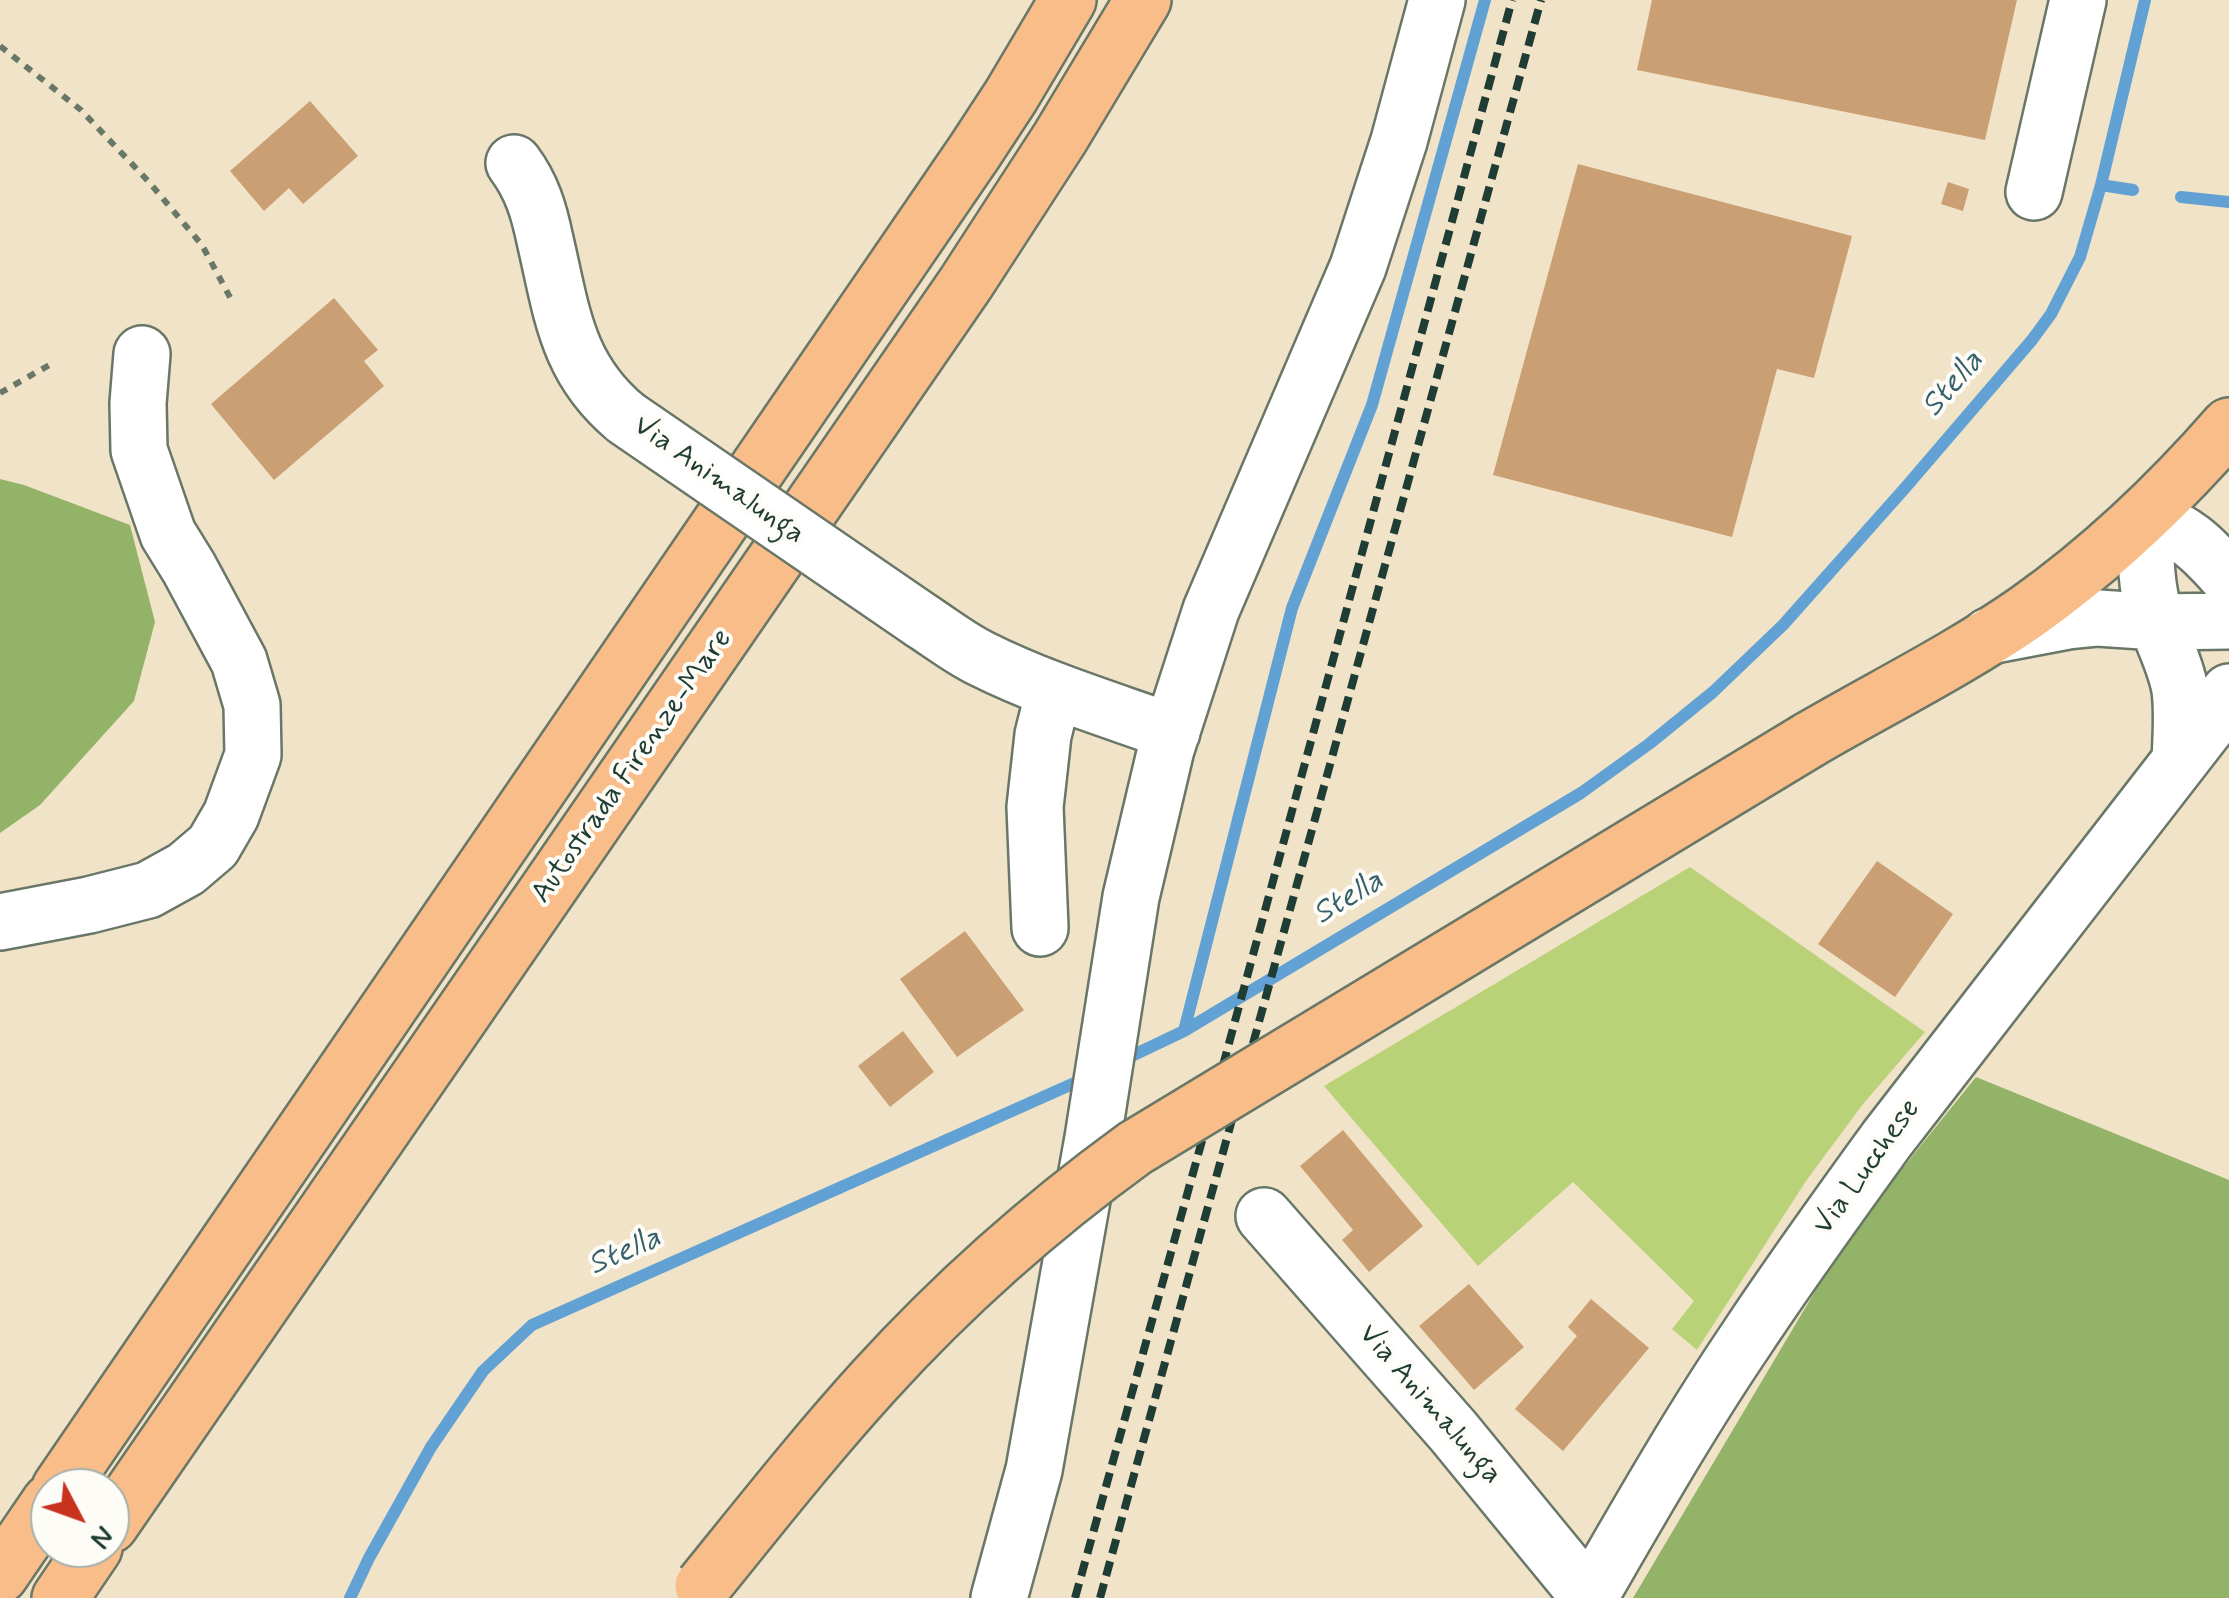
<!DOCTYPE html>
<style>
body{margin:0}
#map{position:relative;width:2229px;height:1598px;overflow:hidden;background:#f1e3c7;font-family:Mynerve,sans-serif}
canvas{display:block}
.north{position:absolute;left:30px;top:1468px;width:100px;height:100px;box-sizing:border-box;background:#fdfcf7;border:2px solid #a4b0a9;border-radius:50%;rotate:131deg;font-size:28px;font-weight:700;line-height:40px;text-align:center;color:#1f3d34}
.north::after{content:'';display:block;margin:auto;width:35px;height:45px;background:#c8321e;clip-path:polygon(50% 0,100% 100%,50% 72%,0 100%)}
</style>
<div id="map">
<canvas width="2229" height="1598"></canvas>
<div class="north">N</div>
</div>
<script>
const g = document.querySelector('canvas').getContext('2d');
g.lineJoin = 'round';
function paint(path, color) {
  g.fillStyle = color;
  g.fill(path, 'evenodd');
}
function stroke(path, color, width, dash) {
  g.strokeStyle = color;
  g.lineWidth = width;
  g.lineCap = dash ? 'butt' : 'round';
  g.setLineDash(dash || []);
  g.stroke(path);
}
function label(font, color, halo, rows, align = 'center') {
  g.font = font + ' Mynerve,sans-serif';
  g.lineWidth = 8;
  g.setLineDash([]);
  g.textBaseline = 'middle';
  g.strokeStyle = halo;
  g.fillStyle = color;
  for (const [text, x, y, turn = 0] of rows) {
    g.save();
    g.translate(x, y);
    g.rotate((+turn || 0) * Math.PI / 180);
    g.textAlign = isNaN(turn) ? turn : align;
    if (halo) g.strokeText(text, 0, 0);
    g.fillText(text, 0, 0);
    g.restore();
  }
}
const green = new Path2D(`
 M1690 867 1925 1032 1863 1104 1806 1181 1697 1350 1672 1329 1694 1301 1573 1182 1478 1266 1324 1086Z`);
const forest = new Path2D(`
 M0 479 24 485 130 525 155 622 134 701 40 805 0 833Z
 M1976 1077 2229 1180V1598H1633L1820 1283 1885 1190Z`);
const stream = new Path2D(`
 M2101 185 2133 190
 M2181 197 2229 202
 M1184 1031 1292 608 1372 405 1485 0
 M1119 1062 1184 1031 1581 793 1649 744 1713 692 1783 625 1905 488 2032 340 2051 314 2080 257 2101 185 2145 0
 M350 1598 369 1558 431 1447 483 1371 532 1325 1088 1077`);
const building = new Path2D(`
 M1652 0H2017L1985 140 1637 70Z
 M310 101 358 156 303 204 289 188 264 211 230 171Z
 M1578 164 1852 236 1814 378 1777 369 1732 537 1493 475Z
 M1948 182 1969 189 1963 211 1941 204Z
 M334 298 378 350 364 361 384 386 274 480 211 404Z
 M1877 861 1953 914 1895 997 1818 944Z
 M965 931 1024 1010 957 1057 900 979Z
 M903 1031 934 1072 890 1107 858 1066Z
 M1343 1130 1423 1226 1369 1272 1342 1240 1353 1230 1300 1166Z
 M1469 1284 1524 1347 1474 1390 1419 1326Z
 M1591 1299 1649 1348 1563 1451 1515 1409 1577 1336 1568 1327Z`);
const path = new Path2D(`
 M0 46 81 110 149 182 202 245 232 301
 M0 393 51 364`);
const minor = new Path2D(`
 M514 163C532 187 539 211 545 240 562 312 566 368 626 418
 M2034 192 2078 0
 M922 621C942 634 961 649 982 659 1042 689 1108 709 1172 732
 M1989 636 2068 621 2098 618 2157 622 2229 621
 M2180 760C2181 737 2183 713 2180 690 2176 666 2165 646 2157 623 2145 588 2145 552 2146 515 2187 534 2199 544 2229 578
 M0 922 89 905 148 890 186 869 213 846 231 815 253 755 252 705 239 661 189 568 168 534 139 450 138 403 142 354
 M1040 928 1035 807 1043 735 1054 691
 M1264 1216 1453 1431 1590 1598
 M999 1598 1034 1470 1093 1138 1131 897 1166 749 1211 610 1358 267 1399 141 1437 0
 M1589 1598C1640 1510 1690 1422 1747 1338 1792 1270 1840 1204 1887 1139L2211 721 2229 692`);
const major = new Path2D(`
 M1809 740C1881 698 1958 660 2027 612 2103 558 2168 496 2229 426`);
const highway = new Path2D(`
 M60 1488 975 151 1011 96 1068 0
 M110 1525 966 283 1060 138 1143 0
 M0 1575 50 1502
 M60 1598 94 1548`);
const rail = new Path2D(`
 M1075 1598 1225 1058 1512 0
 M1100 1598 1541 0`);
const minorBridge = new Path2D(`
 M626 418 922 621`);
const majorBridge = new Path2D(`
 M703 1586C759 1517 814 1447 874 1381 953 1294 1040 1217 1135 1148L1809 740`);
const streetNames = [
 ["Via Animalunga",718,481,35],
 ["Autostrada Firenze-Mare",633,767,-55],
 ["Via Lucchese",1868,1168,-54],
 ["Via Animalunga",1429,1405,49]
];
const waterNames = [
 ["Stella",1954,385,-49],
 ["Stella",1349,899,-31],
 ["Stella",625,1253,-24]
];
paint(green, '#bad277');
paint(forest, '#93b468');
stroke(stream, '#61a1d3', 12);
paint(building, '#cb9f74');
stroke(minor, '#687767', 60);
stroke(major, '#687767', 60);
stroke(highway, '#687767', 60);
stroke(path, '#687767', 6, [8, 8]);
stroke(minor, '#fff', 55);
stroke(major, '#f8bd89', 55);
stroke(highway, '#f8bd89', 55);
stroke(rail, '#1f3d34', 8, [15, 8]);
stroke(minorBridge, '#687767', 60, []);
stroke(majorBridge, '#687767', 60, []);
stroke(minorBridge, '#fff', 55);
stroke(majorBridge, '#f8bd89', 55);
label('30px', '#1f3d34', '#fdfcf7', streetNames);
label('italic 32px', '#36606c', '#fdfcf7', waterNames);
</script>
